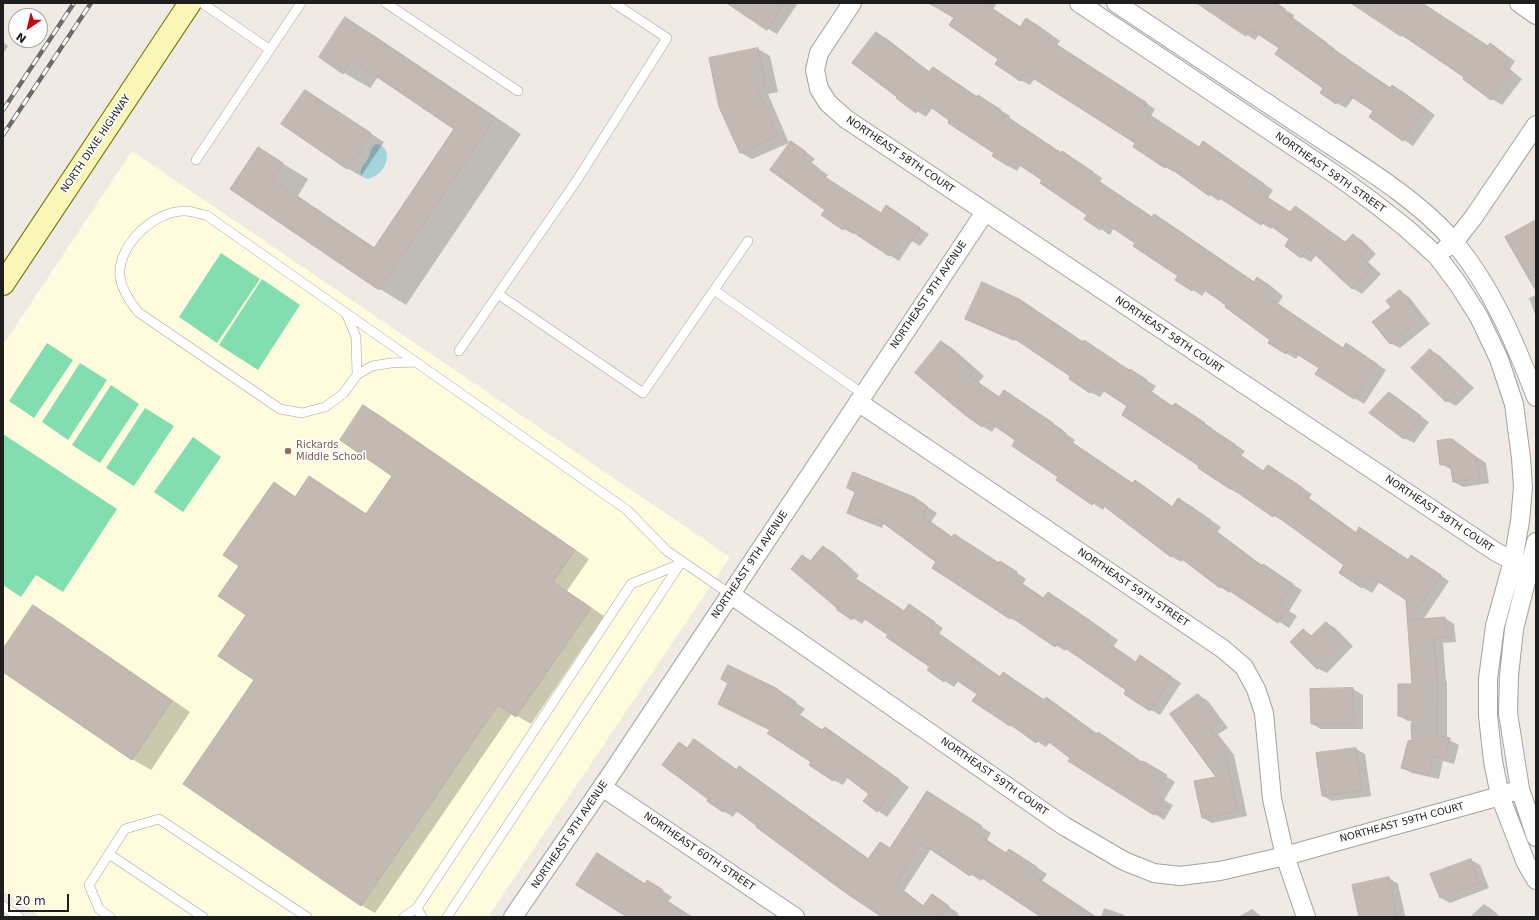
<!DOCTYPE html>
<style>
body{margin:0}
#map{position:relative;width:1539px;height:920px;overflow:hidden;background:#efeae4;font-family:"DejaVu Sans",sans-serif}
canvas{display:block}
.frame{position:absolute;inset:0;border:4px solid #1e1e1e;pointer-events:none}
.north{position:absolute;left:8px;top:8px;width:40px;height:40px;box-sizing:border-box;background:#fff;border:1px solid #a5a5a5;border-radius:50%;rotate:215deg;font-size:11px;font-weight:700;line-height:16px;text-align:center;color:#1e1e1e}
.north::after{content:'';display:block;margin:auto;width:14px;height:18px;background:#ca0115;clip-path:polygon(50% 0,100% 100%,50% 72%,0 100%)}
.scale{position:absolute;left:8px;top:894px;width:61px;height:18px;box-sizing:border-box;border:2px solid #1e1e1e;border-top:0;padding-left:5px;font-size:12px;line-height:14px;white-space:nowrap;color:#1e1e1e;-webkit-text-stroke:3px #fff;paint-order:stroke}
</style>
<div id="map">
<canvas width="1539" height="920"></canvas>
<div class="frame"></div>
<div class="north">N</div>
<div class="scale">20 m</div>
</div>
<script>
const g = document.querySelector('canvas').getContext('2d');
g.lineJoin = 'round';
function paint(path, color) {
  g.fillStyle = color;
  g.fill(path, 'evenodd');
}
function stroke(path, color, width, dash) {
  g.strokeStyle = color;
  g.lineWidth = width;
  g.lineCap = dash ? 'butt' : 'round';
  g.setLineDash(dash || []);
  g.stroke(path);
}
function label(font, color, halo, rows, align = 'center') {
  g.font = font + ' "DejaVu Sans",sans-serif';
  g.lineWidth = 3;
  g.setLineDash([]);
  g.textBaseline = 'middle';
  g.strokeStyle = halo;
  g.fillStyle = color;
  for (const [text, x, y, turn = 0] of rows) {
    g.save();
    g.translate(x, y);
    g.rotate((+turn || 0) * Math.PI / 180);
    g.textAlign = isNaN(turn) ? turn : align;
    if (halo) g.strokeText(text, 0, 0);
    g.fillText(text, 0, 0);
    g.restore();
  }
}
const education = new Path2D(`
 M132 151 730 557 488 917H41L3 891V345Z`);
const pitch = new Path2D(`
 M221 253 260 279 217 343 179 317Z
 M262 279 300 305 258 370 219 345Z
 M47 343 73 360 34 418 9 401Z
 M80 363 107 380 68 440 42 422Z
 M111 385 139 404 100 463 72 445Z
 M145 408 174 426 134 486 106 468Z
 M3 434 117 509 63 592 36 575 21 597 3 585Z
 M193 437 221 457 183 512 154 492Z`);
const water = new Path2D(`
 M376 144C390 146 389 161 382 170 378 175 373 177 368 179L361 176C359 166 365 166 368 158 371 152 370 149 376 144Z`);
const shadow = new Path2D(`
 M747 3H798L777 34 768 29Z
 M931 3H997L993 9 1021 28 1027 19 1036 24 1060 41 1057 45 1155 109 1151 116 1199 148H1212L1273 190 1268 198 1291 213 1295 207 1346 243 1353 235 1362 240 1376 254 1368 262 1381 274 1362 294 1352 288 1317 254 1311 262 1302 257 1290 239 1273 226 1271 229 1221 198 1219 201 1210 195 1175 171 1174 172 1165 167 1137 143 1035 78 1030 85 1020 80 1000 59 955 18Z
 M1197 3H1275L1294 15 1293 18 1335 49 1334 51 1391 88 1392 86 1402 91 1435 115 1413 146 1370 117 1375 111 1354 97 1346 108 1337 103 1325 88 1280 48 1259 34 1255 40Z
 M1353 3H1421L1488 47 1490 44 1515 61 1510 69 1522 79 1502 105 1492 99 1464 78 1465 77Z
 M346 19 372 34 521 134 406 305 380 289 231 189 258 148 308 179 298 196 375 248 455 129 378 77 370 88 344 73 320 57Z
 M877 33 886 38 930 72 933 68 942 73 978 97 988 102 1010 116 1008 118 1062 153 1072 158 1102 178 1100 182 1153 218 1154 215 1164 220 1254 282 1257 278 1267 283 1283 296 1278 304 1344 349 1356 350 1386 370 1364 404 1316 374 1320 368 1299 354 1296 359 1286 353 1228 305 1206 290 1202 296 1177 279 1179 276 1114 228 1110 235 1101 229 1085 218 1088 215 1044 180 1021 165 1017 171 1008 166 995 153 933 107 926 117 897 98 898 96Z
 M3 42 8 46 3 54Z
 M758 49 770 56 778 92 768 94 789 143 752 159 740 152Z
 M305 91 384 142 361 176 347 168Z
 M801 148 815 159 811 163 828 175 826 178 881 214 895 212 929 234 920 246 912 241 899 261 854 232 853 234 844 229 826 210 772 170Z
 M1400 291 1409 297 1430 324 1400 348 1390 343 1393 307Z
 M1536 295V317L1529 298Z
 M1019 300 1084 343 1156 386 1151 393 1173 407 1184 409 1213 429V430L1245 451 1241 456 1264 472 1277 471 1312 494 1309 498 1357 533 1369 534 1409 560 1420 562 1449 581 1423 620 1445 618 1454 624 1456 642 1443 643 1446 681 1447 682V739L1459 745 1454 764 1443 761 1439 779 1412 773 1402 768 1413 741V721H1408L1399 716 1413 685 1406 599 1380 581 1372 593 1340 573 1346 565 1284 520 1283 521 1274 516 1240 493 1239 494 1230 489 1200 466 1129 406 1105 390 1100 397 1090 392 1072 376 1015 338 1014 341 967 319Z
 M942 342 952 348 984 376 978 383 1000 398 1014 397 1063 430 1062 431 1075 440 1073 443 1133 484 1135 481 1145 487 1173 507 1179 499 1189 505 1221 527 1217 532 1263 566 1302 590 1289 611 1297 616 1289 628 1232 591 1230 593 1220 587 1184 559 1181 562 1171 556 1105 506 1103 510 1058 480 1059 477 1017 440 996 426 992 432 982 426Z
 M1430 350 1439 355 1474 388 1456 406 1447 401Z
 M1389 393 1429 422 1414 443 1404 438Z
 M364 406 378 414 589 559 567 591 604 616 531 724 512 713 375 913 361 905 255 680 240 566 274 483 296 497 310 477 367 515 394 476Z
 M1451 440 1486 463 1489 483 1463 487 1454 482 1452 470 1441 464Z
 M914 498 937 513 931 522 953 538 1000 564 1010 568 1026 579 1023 584 1044 598H1057L1088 619 1118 640 1113 647 1136 663 1149 662 1181 683 1160 715 1151 710 1128 690 1067 648 1065 651 1020 622V623L1010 618 937 561 884 523 882 528 857 518 848 513Z
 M824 547 833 552 859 575 856 579 905 612 918 611 943 628 939 634 1001 678 1045 701 1098 735 1175 782 1164 800 1173 805 1164 820 1070 760 1072 758 1050 742 1046 747 974 701 978 694 959 680 954 687 945 681 929 670 931 667 866 618 862 624 838 608 802 556 812 561Z
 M33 607 52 617 190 712 151 770 132 759 3 671V651Z
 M1326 623 1335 628 1353 646 1327 673 1317 668 1303 630 1313 636Z
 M1353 689 1363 695V729H1321L1312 724 1311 690Z
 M783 694 805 709 800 715 823 731 825 728 834 733 909 787 887 817 864 801 870 793 848 777 843 785 833 780 813 762 771 730 728 709Z
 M1198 695 1208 701 1228 728 1218 734 1234 755 1247 816 1212 823 1203 818 1218 777Z
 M694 740 738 771 740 768 749 773 869 859 890 849 937 798 991 833 987 840 1007 854 1019 856 1047 874 1042 881 1096 917H1039L1040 915 983 878 981 881 931 849 904 891 924 906 932 895 958 913 957 914 961 917H884L738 810 733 817 723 811 710 799 679 743 688 748Z
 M1356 749 1365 754 1371 796 1332 801 1323 796Z
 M598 854 645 885 657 887 672 897 668 902 691 917H628Z
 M1471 860 1480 865 1489 888 1450 903 1441 898Z
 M1389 878 1398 884 1405 915 1407 917H1362Z
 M1484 904 1493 910 1500 917H1470Z
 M1104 908 1122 914 1127 917H1101Z
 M1252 909 1262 917H1238Z`);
const building = new Path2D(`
 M727 3H785L767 30Z
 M929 3H984L1020 27 1026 18 1051 35 1048 39 1147 103 1142 110 1199 147 1203 141 1264 184 1259 192 1290 212 1295 206 1345 242 1353 234 1367 248 1360 256 1372 268 1352 289 1308 248 1301 258 1285 246 1289 239 1264 221 1261 225 1212 193 1209 196 1166 165 1165 168 1133 147 1135 143 1025 73 1020 81 995 64 998 59 949 25 954 18Z
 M1197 3H1276L1285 9 1284 12 1327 43 1326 44 1390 88 1392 85 1426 109 1403 141 1369 117 1373 111 1344 92 1336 104 1320 93 1323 88 1275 54 1279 48 1250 29 1246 36Z
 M1351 3H1422L1488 46 1490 43 1506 55 1500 63 1512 72 1491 100 1463 79 1464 77 1402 35 1401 36Z
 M345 17 495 118 379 290 230 189 258 147 283 163 272 180 374 248 454 129 352 60 343 74 319 57Z
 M876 32 929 72 933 67 977 97 978 95 1001 110 1000 112 1061 153 1062 151 1093 172 1091 176 1152 217 1154 214 1254 282 1257 277 1275 290 1269 298 1343 348 1346 343 1377 364 1354 399 1315 374 1319 368 1289 349 1286 354 1268 343 1270 340 1225 307 1226 305 1197 285 1192 291 1175 280 1178 276 1133 246 1135 243 1105 223 1100 230 1084 219 1087 215 1040 183 1042 180 1012 160 1008 166 992 156 994 153 948 123 949 120 923 102 916 113 896 98 897 97 852 63Z
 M758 48 766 85 756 87 778 136 740 153 719 107 709 58Z
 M305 90 371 133 347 169 281 124Z
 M791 141 806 152 803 157 819 169 817 172 881 213 886 205 920 228 911 242 902 236 889 256 845 227 843 230 821 215 825 210 770 170Z
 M1536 220V291L1505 237Z
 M982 282 1019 299 1083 342 1084 340 1129 370 1130 369 1147 380 1143 386 1172 406 1175 403 1205 423 1204 424 1236 445 1233 450 1263 471 1268 465 1303 488 1300 492 1356 533 1359 527 1408 560 1411 555 1441 575 1410 620 1445 617 1447 637 1434 638 1437 676H1438L1437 735 1450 738 1445 759 1433 756 1429 775 1401 768 1408 741 1412 740 1411 727 1413 717 1398 716V684H1412L1406 600 1370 576 1362 588 1339 573 1344 565 1275 515 1273 517 1231 488 1230 489 1198 468 1199 466 1122 415 1127 406 1095 385 1090 393 1069 379 1070 376 1006 333 1004 336 965 319Z
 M1400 290 1422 318 1390 344 1372 322 1391 307 1386 301Z
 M941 341 975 369 969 376 999 397 1004 390 1053 423 1052 425 1066 433 1064 437 1132 483 1135 480 1172 507 1178 498 1211 520 1208 525 1262 566 1263 564 1293 584 1279 604 1287 609 1278 623 1221 585 1220 588 1174 553 1171 557 1096 500 1092 505 1056 480 1058 477 1012 446 1015 440 986 420 982 427 965 415 915 373Z
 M1430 349 1465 382 1446 402 1411 368Z
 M1389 392 1421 416 1404 439 1369 413Z
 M363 405 575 550 553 582 591 608 516 717 498 705 361 906 183 784 254 680 218 656 246 615 218 596 239 566 223 555 274 482 295 497 309 476 366 514 392 476 340 440Z
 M1452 439 1476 457 1480 478 1453 482 1450 464 1440 465 1437 441Z
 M853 472 914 497 928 507 922 516 952 537 954 534 999 563 1000 561 1017 572 1014 578 1043 598 1048 592 1079 613 1109 634 1105 641 1136 662 1140 655 1172 677 1150 711 1124 694 1126 690 1058 643 1055 647 1011 617 1010 619 932 568 936 562 875 517 872 523 847 513 855 492 847 488Z
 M823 546 850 569 847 573 904 611 909 604 935 622 931 628 1000 677 1003 672 1044 700 1046 697 1097 734 1098 732 1142 762 1143 761 1167 775 1155 794 1164 799 1154 815 1068 761 1070 758 1041 736 1036 743 1011 725 1010 726 972 701 977 694 949 675 944 682 927 670 930 667 886 637 888 635 856 613 852 620 836 609 837 608 791 569 802 555 810 561Z
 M33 605 172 701 132 760 3 672V649Z
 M1326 622 1345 640 1317 669 1290 642 1303 629 1311 636Z
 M728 665 774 687 796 702 791 709 822 730 825 727 900 780 877 812 863 801 869 794 839 771 833 781 809 765 811 762 767 733 770 730 718 704 728 683 721 679Z
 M1353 688 1354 724H1311L1310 689Z
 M1198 694 1219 722 1210 729 1224 749 1238 811 1202 818 1194 781 1216 777 1170 714Z
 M694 739 737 770 739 766 868 859 880 842 890 848 927 791 982 826 977 834 1006 853 1009 849 1037 867 1033 875 1096 917H1041L973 872 970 876 921 843 895 884 923 906 932 894 949 906 941 917H882L846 893 756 827 757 826 728 804 723 812 707 801 708 799 662 765 679 742 687 748Z
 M1356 748 1362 791 1322 796 1316 753Z
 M597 853 645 884 647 880 663 890 659 896 692 917H627L576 885Z
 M1471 859 1480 883 1440 898 1430 874Z
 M1389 877 1397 917H1359L1352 885Z`);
const lane = new Path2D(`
 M202 3 269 49
 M386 3 518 91
 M614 3 667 38 577 180 498 294 643 393 714 290 863 394
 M196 160 301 3
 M714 290 748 241
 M346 313 356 337 357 375
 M459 351 498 294
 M416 362 391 363 372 366 357 375 343 394 325 407 302 413 280 409 138 312C130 302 122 290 120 277 117 245 154 211 185 211 191 211 199 214 206 215L627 510 667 551 730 594
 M109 854 203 917
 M3 906 19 917
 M110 917 99 909 89 885 125 829 159 819 307 917
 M404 917 417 908
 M422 917 417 908 631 584 680 564
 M447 917 680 564`);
const street = new Path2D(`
 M852 3 819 53 815 70 819 89 828 103 846 119 1496 552 1513 561 1529 567
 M1079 3 1336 175 1373 202 1406 228 1437 256 1458 284 1479 317 1499 359 1514 404 1521 458 1523 487 1520 521 1513 561 1495 626 1488 679V716L1493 761 1500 796 1526 863 1536 880
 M1116 3C1183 48 1251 92 1318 137 1362 166 1421 202 1454 242 1492 287 1515 343 1536 397
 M1519 3 1536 15
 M1446 248 1454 242 1473 218 1536 125
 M858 402 1223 649 1244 667 1256 689 1264 713 1272 799 1285 856 1500 796 1520 789
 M1536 542 1514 629 1509 676 1508 713 1520 789 1536 837
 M730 594 1064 826 1124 861 1154 873 1180 876 1220 871 1285 856 1306 917
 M602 787 795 917
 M513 917 611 774 985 212`);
const secondary = new Path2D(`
 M3 284 190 3`);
const rail = new Path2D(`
 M3 110 74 3
 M3 135 91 3`);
const markers = [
 [288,451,4,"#8d6e63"]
];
const streetNames = [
 ["NORTH DIXIE HIGHWAY",96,144,-56],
 ["NORTHEAST 58TH COURT",900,155,34],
 ["NORTHEAST 58TH STREET",1330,173,35],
 ["NORTHEAST 9TH AVENUE",929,295,-56],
 ["NORTHEAST 58TH COURT",1169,335,34],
 ["NORTHEAST 58TH COURT",1439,514,34],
 ["NORTHEAST 9TH AVENUE",750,565,-56],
 ["NORTHEAST 59TH STREET",1133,588,34],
 ["NORTHEAST 59TH COURT",994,777,35],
 ["NORTHEAST 59TH COURT",1402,823,-15],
 ["NORTHEAST 9TH AVENUE",570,835,-56],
 ["NORTHEAST 60TH STREET",699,852,34]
];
const educationNames = [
 ["Rickards",296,445],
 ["Middle School",296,457]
];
paint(education, '#fffbdd');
paint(pitch, '#82deb1');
paint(water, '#a4d5dc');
paint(shadow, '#0003');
paint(building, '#c3b9b3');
stroke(building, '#c0afa6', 1);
stroke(lane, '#a2a2a2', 10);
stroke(street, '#a2a2a2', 20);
stroke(secondary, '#737405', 24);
stroke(lane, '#fff', 9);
stroke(street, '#fff', 18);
stroke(secondary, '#f9f6b7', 22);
stroke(rail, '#6c6c6c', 4.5);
stroke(rail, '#fff', 3, [9]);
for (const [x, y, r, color] of markers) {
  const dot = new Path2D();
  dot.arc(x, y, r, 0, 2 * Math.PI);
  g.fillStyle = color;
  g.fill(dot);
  stroke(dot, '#fff', 1.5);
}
label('10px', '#1e1e1e', '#fff', streetNames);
label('10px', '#785e54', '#fff', educationNames, 'left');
</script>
